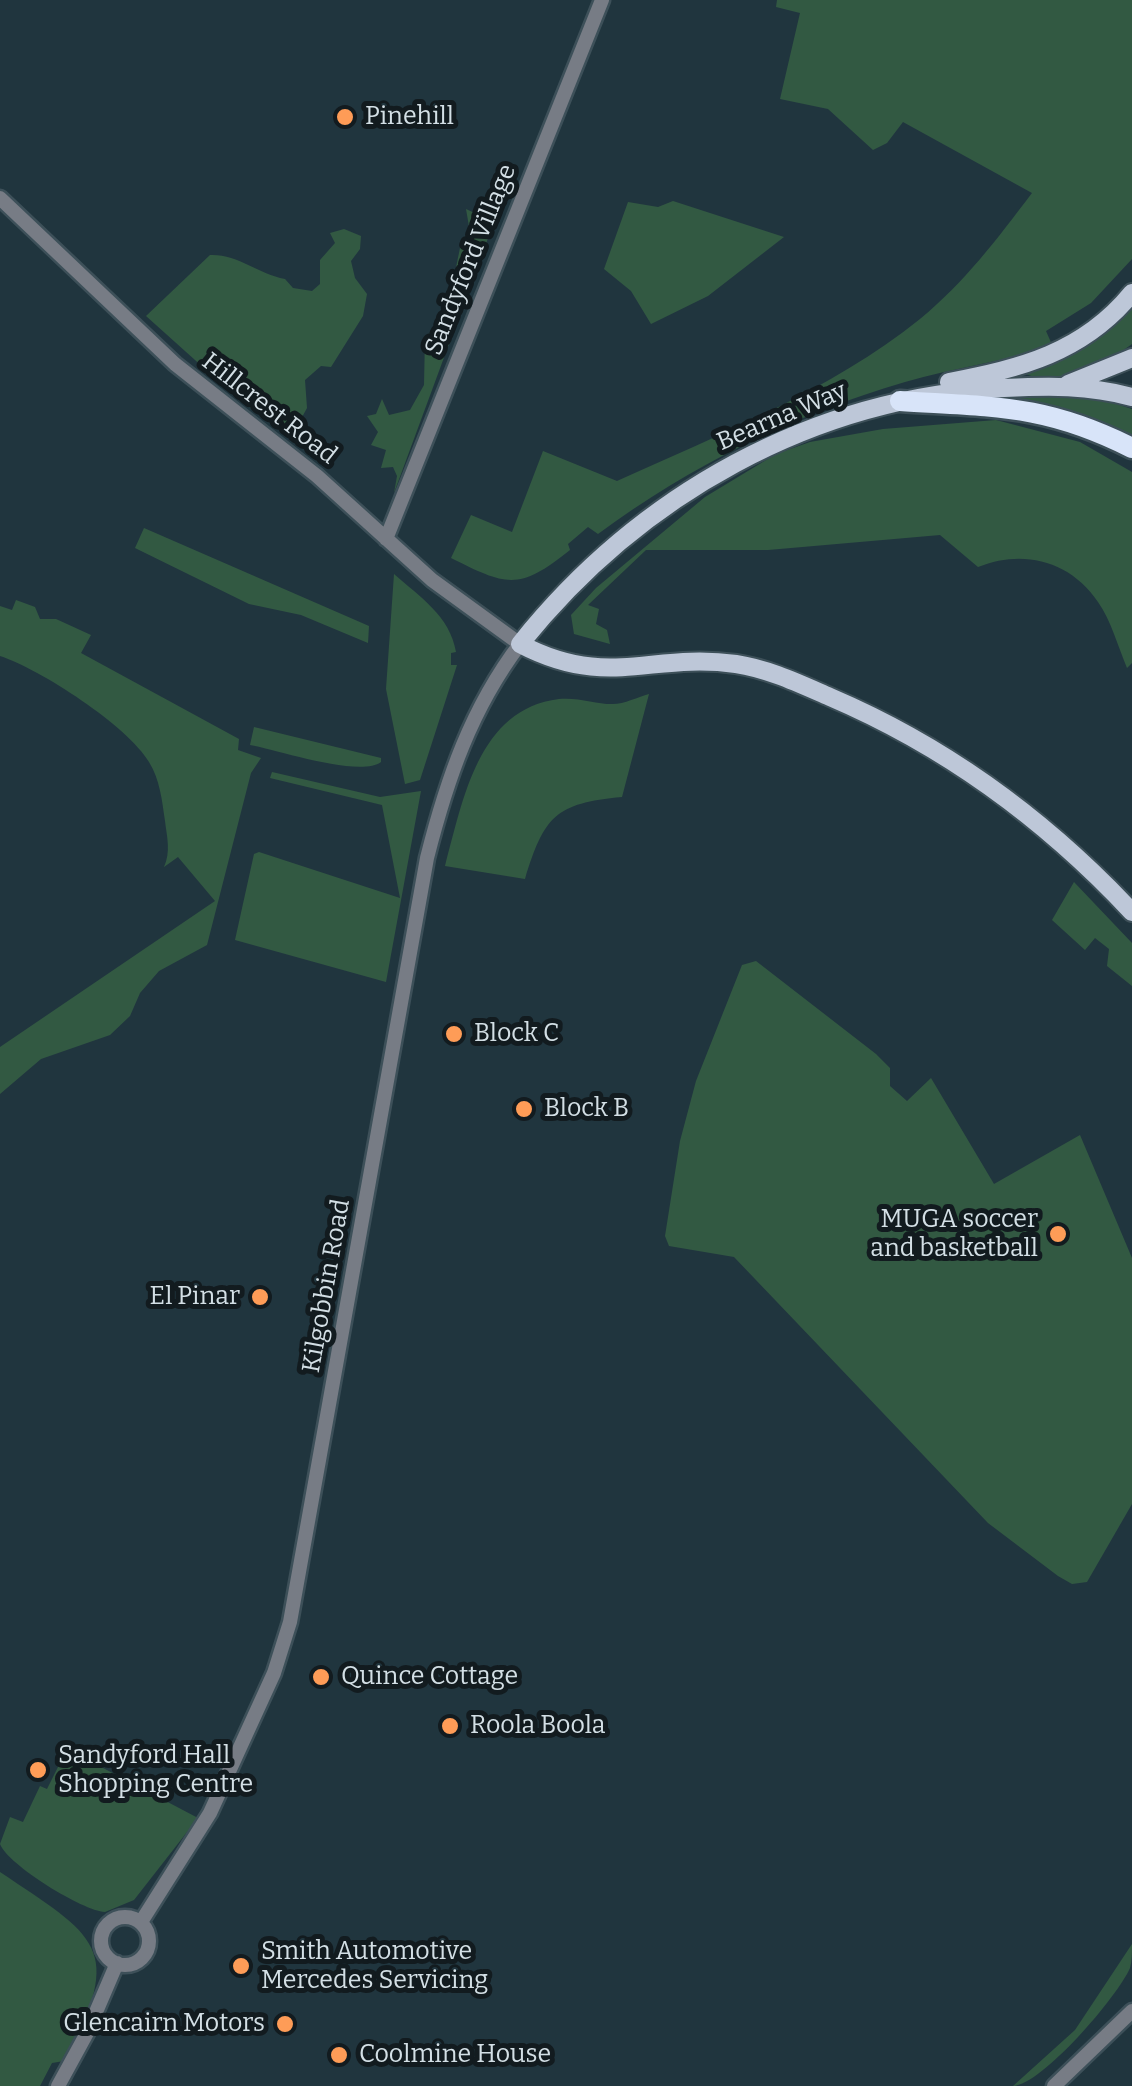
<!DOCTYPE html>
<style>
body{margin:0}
canvas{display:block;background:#20353e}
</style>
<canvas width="1132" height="2086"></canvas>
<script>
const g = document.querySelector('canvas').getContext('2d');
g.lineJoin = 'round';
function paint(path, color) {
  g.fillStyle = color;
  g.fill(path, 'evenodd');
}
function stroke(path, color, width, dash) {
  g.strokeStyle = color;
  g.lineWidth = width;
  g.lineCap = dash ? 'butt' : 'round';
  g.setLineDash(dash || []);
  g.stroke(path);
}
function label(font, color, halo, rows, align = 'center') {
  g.font = font + ' Bitter,serif';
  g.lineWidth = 10;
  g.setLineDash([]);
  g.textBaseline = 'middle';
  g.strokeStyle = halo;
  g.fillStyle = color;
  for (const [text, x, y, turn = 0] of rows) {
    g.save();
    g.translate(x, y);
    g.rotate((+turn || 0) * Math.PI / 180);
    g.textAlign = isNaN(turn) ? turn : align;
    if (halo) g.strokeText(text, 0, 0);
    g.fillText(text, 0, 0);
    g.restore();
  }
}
const green = new Path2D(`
 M777 0H1132V259L1091 303 1046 331 1053 347C1004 361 954 368 905 382 795 414 690 466 598 534L588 527 568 544 570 550C519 591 507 586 451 558L471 515 512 532 543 451 617 481C721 434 830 391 920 319 964 283 998 238 1032 193L903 122 887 143 873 150 828 109 780 99 800 13 776 7Z
 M673 201 784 237 708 296 651 324 631 291 604 269 628 202 658 207Z
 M466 209 494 222 394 493 397 476 393 467 381 468 386 450 371 445 378 432 367 416 376 414 382 399 389 415 410 410 424 385 425 337 445 321 460 248 471 238Z
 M344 229 361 236 360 249 351 261 355 278 367 294 363 316 331 367 321 366 305 380 307 408 295 430 287 433 281 426V410L271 408 273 415 268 418 244 404 146 316 210 255C238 254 258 274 285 279L293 288 312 291 320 284V260L335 243 330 233Z
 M1132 300V344C1107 363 1053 390 1022 372L1090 343Z
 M1059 394 1092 396 1132 409V441L1015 398Z
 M996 420 1080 442 1132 472V663L1127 668C1118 647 1111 620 1098 602 1070 560 1022 549 978 567L940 535 768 550H646L588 605 599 609 596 624 607 630 610 644 574 634 571 615 596 588 705 497 776 454 810 442 883 429Z
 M144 528 369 626 368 643 301 615 249 604 135 548Z
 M394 574C420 597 450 616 456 652L451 653V665H457L420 780 405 784 386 689Z
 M16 600 35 607 40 619H56L91 635 81 653 239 739 238 750 261 758 251 773 207 945 159 971 140 993 130 1016 110 1035 41 1059 0 1094V1047L215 901 178 857 164 867C171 851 167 838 165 821 162 800 160 780 149 762 128 726 40 669 0 656V606L12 610Z
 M649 694 622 797C555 803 544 817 525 879L445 866C463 800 478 709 559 699 577 697 597 704 611 704 622 705 638 697 649 694Z
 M254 727 381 758V762C359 778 275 749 250 745Z
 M272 772 380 797 421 791 386 982 235 940 254 854 259 852 400 898 382 805 270 778Z
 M1074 882 1132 943V986L1107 966 1109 949 1095 938 1085 950 1052 920Z
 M756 961 876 1054 890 1068V1086L907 1101 931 1078 994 1184 1080 1135 1132 1258V1504L1087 1582 1072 1584 1058 1576 988 1523 734 1257 669 1246 665 1236 680 1141 696 1081 742 965Z
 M67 1749 198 1818 134 1900 105 1912C83 1911 8 1865 0 1844L10 1817 23 1822 40 1786 47 1789Z
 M0 1872C95 1936 127 1947 64 2061L52 2063 40 2086H0Z
 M1132 1944C1132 1952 1132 1961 1130 1968 1118 1996 1042 2085 1013 2086L1075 2030Z`);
const minor = new Path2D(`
 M0 198 175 364 317 476 432 580 520 644C471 709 447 779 427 858L290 1622 274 1673 210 1813 141 1922
 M386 539 602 0
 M101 1941a24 24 0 1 1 48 0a24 24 0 1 1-48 0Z
 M58 2086 87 2033 117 1963
 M1054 2086 1132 2011`);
const major = new Path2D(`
 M949 382C1021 368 1083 353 1132 293
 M1068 384 1132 358
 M1132 397C1088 385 1049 386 1004 388 813 397 639 495 520 644 608 690 650 652 736 664 769 669 800 684 830 697 947 747 1045 819 1132 912`);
const highway = new Path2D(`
 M900 401C993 407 1045 404 1132 448`);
const markers = [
 [345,117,10,"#fe9c57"],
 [454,1034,10,"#fe9c57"],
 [524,1109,10,"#fe9c57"],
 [1058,1234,10,"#fe9c57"],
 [260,1297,10,"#fe9c57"],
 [321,1677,10,"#fe9c57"],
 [450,1726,10,"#fe9c57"],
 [38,1770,10,"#fe9c57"],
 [241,1966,10,"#fe9c57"],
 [285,2024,10,"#fe9c57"],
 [339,2055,10,"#fe9c57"]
];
const poiNames = [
 ["Pinehill",365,117],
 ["Block C",474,1034],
 ["Block B",544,1109],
 ["MUGA soccer",1038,1220,"right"],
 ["and basketball",1038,1249,"right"],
 ["El Pinar",240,1297,"right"],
 ["Quince Cottage",341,1677],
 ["Roola Boola",470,1726],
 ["Sandyford Hall",58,1756],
 ["Shopping Centre",58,1785],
 ["Smith Automotive",261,1952],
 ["Mercedes Servicing",261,1981],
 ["Glencairn Motors",265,2024,"right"],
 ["Coolmine House",359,2055]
];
const streetNames = [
 ["Sandyford Village",471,260,-68],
 ["Hillcrest Road",269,409,38],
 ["Bearna Way",782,417,-23],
 ["Kilgobbin Road",327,1286,-80]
];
paint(green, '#325942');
stroke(minor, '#3d5059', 19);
stroke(major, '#3d5059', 22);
stroke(highway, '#3d5059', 25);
stroke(minor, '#777c85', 14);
stroke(major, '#bdc7d8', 18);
stroke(highway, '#d8e4f9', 20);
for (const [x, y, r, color] of markers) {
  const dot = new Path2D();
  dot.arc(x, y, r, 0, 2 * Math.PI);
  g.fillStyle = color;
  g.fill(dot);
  stroke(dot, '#121b1f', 4);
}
label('25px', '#d3dfe5', '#121b1f', poiNames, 'left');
label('25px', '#d3dfe5', '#121b1f', streetNames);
</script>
